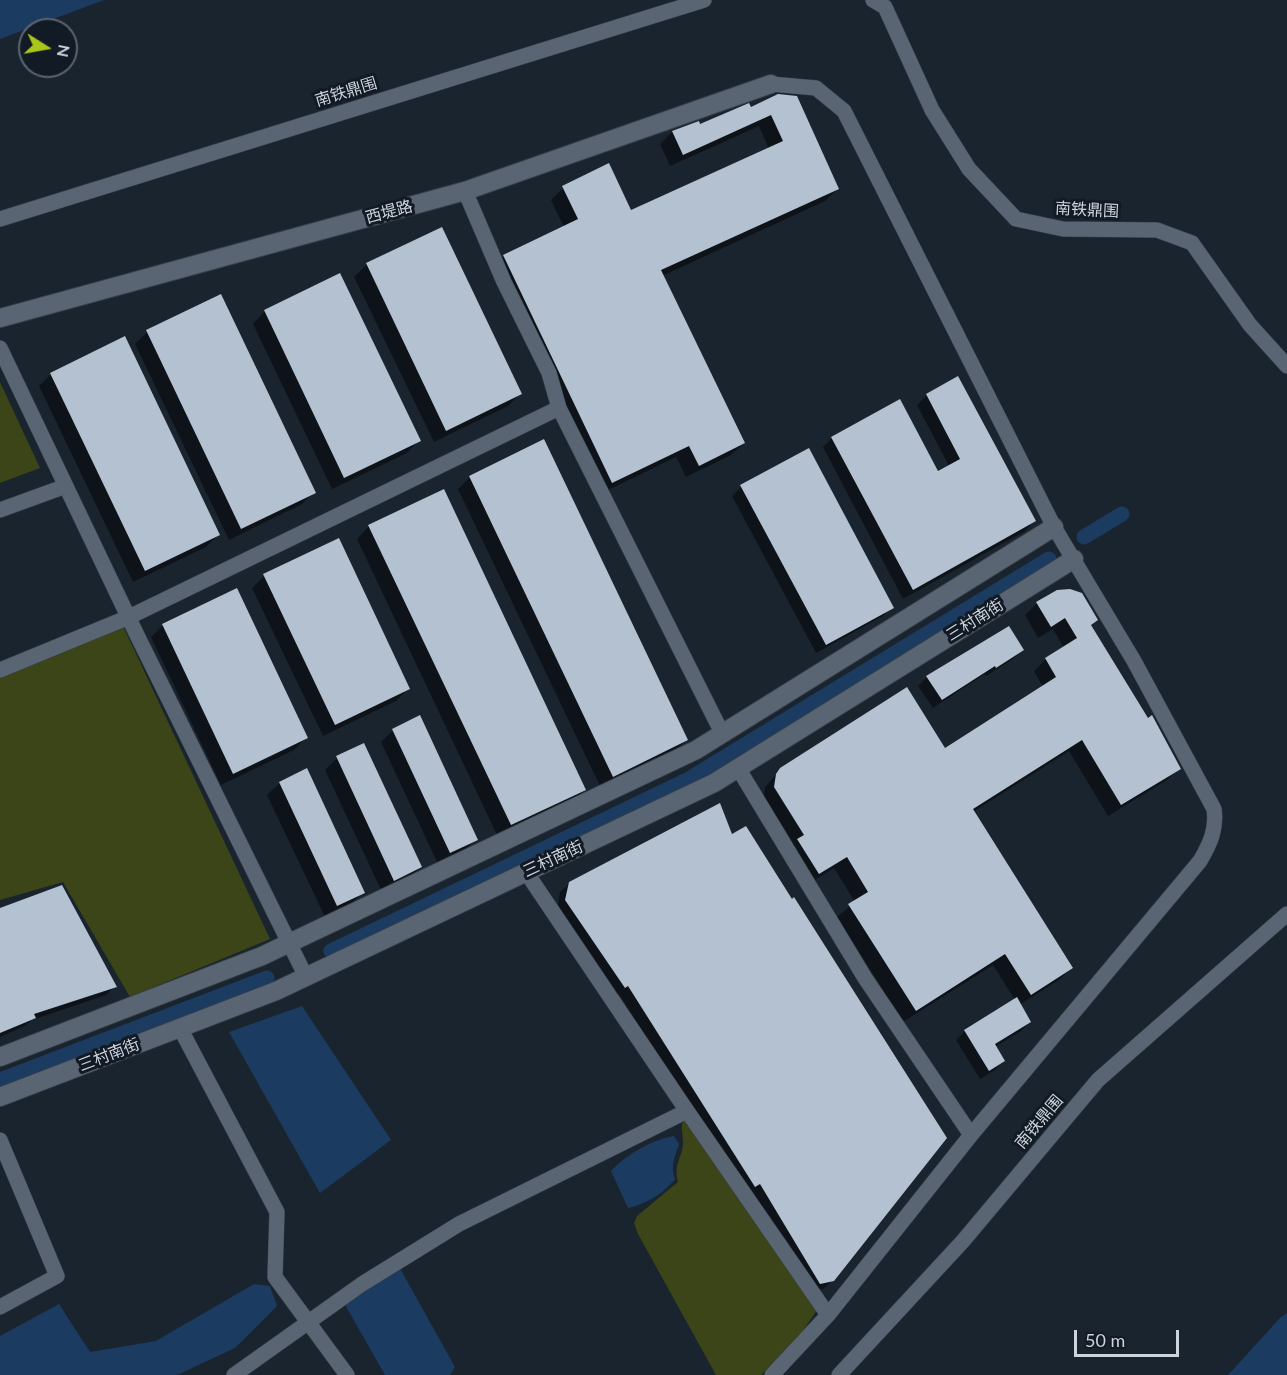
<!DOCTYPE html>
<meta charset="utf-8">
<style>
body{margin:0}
#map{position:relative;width:1287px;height:1375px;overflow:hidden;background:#1a242f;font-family:Lato,sans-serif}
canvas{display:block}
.north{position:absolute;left:18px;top:18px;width:60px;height:60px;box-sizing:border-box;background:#111a25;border:2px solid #5c646e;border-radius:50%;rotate:101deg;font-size:16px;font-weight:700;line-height:24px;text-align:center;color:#cdd3db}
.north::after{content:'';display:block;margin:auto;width:21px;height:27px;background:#a9c71a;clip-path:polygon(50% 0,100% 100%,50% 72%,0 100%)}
.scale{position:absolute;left:1074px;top:1330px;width:105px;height:27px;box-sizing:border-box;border:3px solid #cdd3db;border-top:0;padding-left:8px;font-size:18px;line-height:21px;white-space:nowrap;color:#cdd3db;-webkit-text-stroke:4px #111a25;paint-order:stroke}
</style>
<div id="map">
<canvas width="1287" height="1375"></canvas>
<div class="north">N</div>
<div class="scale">50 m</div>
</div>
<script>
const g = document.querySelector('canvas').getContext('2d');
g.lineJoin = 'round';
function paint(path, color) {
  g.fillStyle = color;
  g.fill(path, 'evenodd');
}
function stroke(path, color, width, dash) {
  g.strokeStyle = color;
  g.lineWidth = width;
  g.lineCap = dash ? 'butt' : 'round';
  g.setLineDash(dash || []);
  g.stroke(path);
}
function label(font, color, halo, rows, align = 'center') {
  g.font = font + ' Lato,"Noto Sans SC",sans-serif';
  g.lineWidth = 6;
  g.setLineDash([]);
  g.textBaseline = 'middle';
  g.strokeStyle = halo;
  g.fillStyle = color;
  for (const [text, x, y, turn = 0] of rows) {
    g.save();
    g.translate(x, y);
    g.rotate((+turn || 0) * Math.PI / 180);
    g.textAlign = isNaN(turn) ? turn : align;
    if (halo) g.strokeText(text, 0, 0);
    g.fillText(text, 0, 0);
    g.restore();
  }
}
const green = new Path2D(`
 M0 382 40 468 0 483Z
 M123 626 270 939 130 997 63 882 0 900V677Z
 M684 1117 817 1310 802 1332 761 1375H716L638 1234 634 1223 637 1216 678 1182C673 1163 683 1158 683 1142 683 1131 680 1130 684 1117Z`);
const water = new Path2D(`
 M0 0H104L0 39Z
 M302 1006 391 1140 320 1193 229 1032Z
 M674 1136 679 1144C675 1156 670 1167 675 1179 663 1194 646 1204 628 1208L611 1171C626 1155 653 1139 674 1136Z
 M397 1263 455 1367 450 1375H385L344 1303Z
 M254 1284 270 1286 277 1306 235 1348 177 1375H0V1336L59 1304 90 1352 156 1341Z
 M1287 1313V1375H1228L1280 1318Z`);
const shadow = new Path2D(`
 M778 96 837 189 825 201 662 276 744 443 731 455 686 477 676 457 600 494 492 268 504 256 564 227 551 200 563 188 631 212 769 149 759 126 670 166 660 144 672 132 699 126 750 109Z
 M441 229 520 394 508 406 434 442 354 277 366 265Z
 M220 296 314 492 302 504 229 540 135 344 147 332Z
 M265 311 419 440 407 453 332 489 253 324Z
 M51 374 218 535 206 547 133 582 39 386Z
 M927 395 1034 521 1025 531 903 599 823 447 832 438 938 473 949 466 917 405Z
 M470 477 686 740 674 752 601 788 458 489Z
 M741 487 892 607 883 616 816 653 732 496Z
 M369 526 585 789 573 801 498 837 357 539Z
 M264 576 408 689 396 701 323 736 252 588Z
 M1037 603 1096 620 1090 627 1179 768 1167 780 1108 816 1069 751 973 812 1071 968 1059 980 1019 1005 1030 1022 1021 1031 995 1047 1004 1061 995 1070 980 1079 956 1040 965 1031 1015 1000 993 965 903 1022 837 917 855 902 834 868 807 885 763 800 765 787 781 769 944 750 1043 687 1034 671 1046 659 1064 648 1053 629 1038 638 1025 615Z
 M163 625 306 738 294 750 221 785 151 637Z
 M1022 650 1013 659 986 676 985 674 933 708 918 686 927 677Z
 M393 730 476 839 464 851 438 864 381 742Z
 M337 758 421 867 408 879 382 892 325 770Z
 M280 783 363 892 351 904 325 917 267 795Z
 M731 837 833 1280 823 1289 811 1292 745 1195 619 994 615 996 557 910 560 892 570 883Z
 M0 910 115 986 106 995 32 1020 25 1026 0 1037Z`);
const canal = new Path2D(`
 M1084 537 1122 514
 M331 951 689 779 1049 559
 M0 1080 267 978`);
const building = new Path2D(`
 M778 94 797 96 839 189 661 270 745 443 699 466 689 446 612 483 503 255 578 219 562 186 609 163 631 210 783 141 771 115 683 155 672 131 699 121 700 124 749 103 751 107Z
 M442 227 522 394 446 431 366 263Z
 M340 273 421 441 344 478 264 310Z
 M221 294 316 493 241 529 146 330Z
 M125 336 220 535 145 571 50 373Z
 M958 376 1036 521 913 590 831 437 900 399 938 471 960 459 926 394Z
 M544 439 688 740 613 777 469 476Z
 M809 448 894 608 826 645 740 485Z
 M444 489 586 790 511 825 368 525Z
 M339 538 410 689 335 725 263 574Z
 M237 588 308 738 233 774 162 624Z
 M1070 589 1082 593 1098 620 1091 625 1148 718 1152 715 1181 769 1121 805 1082 740 973 809 1073 968 1031 995 1005 954 916 1011 848 904 868 892 847 857 819 874 797 839 804 835 774 787 776 774 780 768 907 687 945 748 1056 677 1045 658 1077 638 1065 618 1051 627 1036 602 1057 590Z
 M1009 626 1024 650 996 668 995 666 942 700 926 676Z
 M420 715 478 840 450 853 392 729Z
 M364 743 422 867 394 881 336 756Z
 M307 768 365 893 337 906 279 782Z
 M720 803 732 834 746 826 792 899 794 897 947 1138 834 1281 820 1284 760 1184 755 1187 628 986 625 988 565 900 569 882Z
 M62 885 117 987 34 1014 36 1018 0 1033V908Z
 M1017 997 1031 1022 995 1044 1005 1061 989 1071 964 1030Z`);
const street = new Path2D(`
 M873 0 885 7 932 110 969 169 1016 219 1063 229 1157 230 1192 243 1250 325 1287 366
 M771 84 816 88 844 111 1054 527 1134 661 1214 809C1217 829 1210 844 1200 861L971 1135 828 1315 772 1375
 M465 191 504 282 549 373 559 408 722 733
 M0 219 704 0
 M0 348 135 631 306 977
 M0 510 66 486
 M0 670 129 617 559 408
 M738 768 865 978 971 1135
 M526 872 687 1111 828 1315
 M180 1028 277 1212 275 1277 347 1375
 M0 1140 57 1276 0 1307
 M234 1375 362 1284 459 1224 687 1111
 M839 1375 963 1241 1098 1080 1287 914`);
const secondary = new Path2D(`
 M0 318 465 191 771 84
 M0 1057 262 956 696 750 1054 527
 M0 1097 276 991 714 783 1074 559`);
const streetNames = [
 ["南铁鼎围",346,92,-17],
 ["南铁鼎围",1087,210,3],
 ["西堤路",389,212,-15],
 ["三村南街",975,620,-32],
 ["三村南街",553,859,-25],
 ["三村南街",109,1055,-21],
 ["南铁鼎围",1039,1122,-50]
];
paint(green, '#3b4518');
paint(water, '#1b3c60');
paint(shadow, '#0007');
stroke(canal, '#1b3c60', 15);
paint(building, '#b4c1d0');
stroke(street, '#39404a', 16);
stroke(secondary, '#39404a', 20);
stroke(street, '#596572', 15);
stroke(secondary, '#596572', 18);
label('16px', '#cdd3db', '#111a25', streetNames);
</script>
